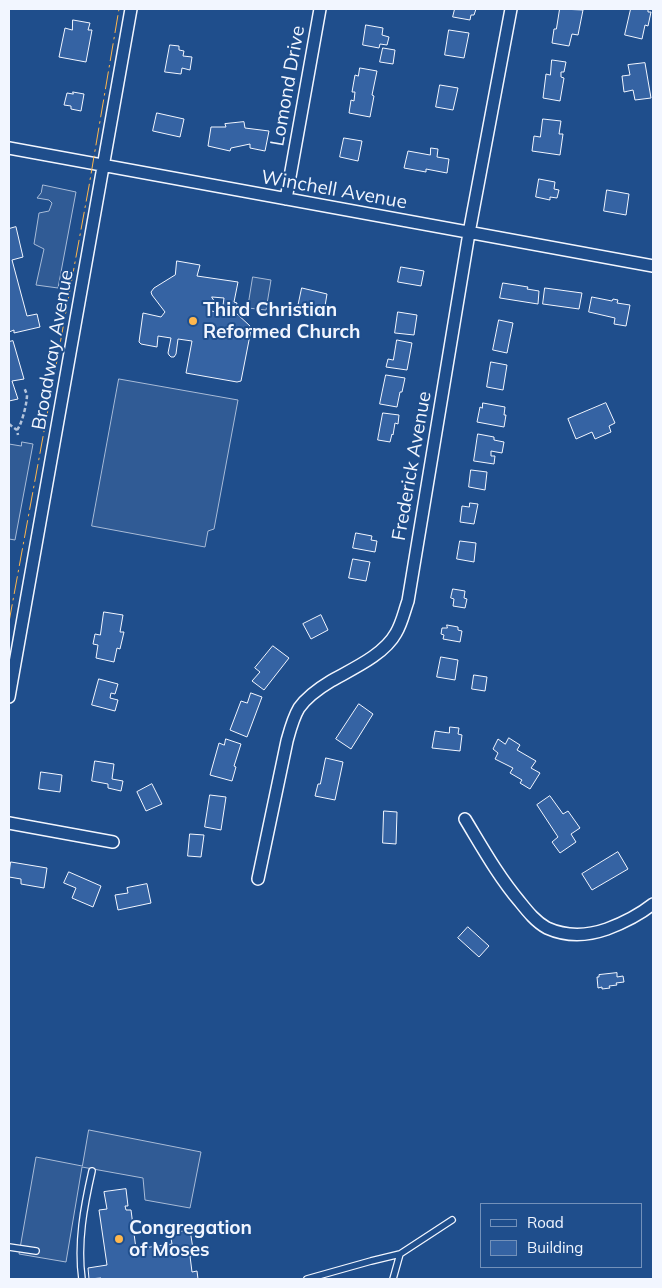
<!DOCTYPE html>
<html>
<head>
<meta charset="utf-8">
<style>
  body { margin:0 }
  #map { position:relative; width:662px; height:1288px; overflow:hidden; background:#1f4e8c; font-family:Mulish,sans-serif }
  canvas { display:block }
  .frame { position:absolute; inset:0; border:10px solid #f2f6ff; pointer-events:none }
  .legend { position:absolute; left:480px; top:1203px; width:162px; height:65px; box-sizing:border-box; background:#1f4e8c; border:1px solid #7391ba; margin:0; padding:6px 9px; list-style:none; font-size:15px; color:#f2f6ff }
  .legend li { display:flex; align-items:center; gap:10px; height:25px }
  .legend b { width:25px; border:1px solid #7391ba }
</style>
</head>
<body>
<div id="map">
<canvas width="662" height="1288"></canvas>
<div class="frame"></div>
<ul class="legend">
<li><b style="height:6px;background:#1f4e8c"></b>Road</li>
<li><b style="height:14px;background:#3563a3"></b>Building</li>
</ul>
</div>
<script>
const c = document.querySelector('canvas').getContext('2d');
c.lineJoin = 'round';
function fill(path, color) {
  c.fillStyle = color;
  c.fill(path, 'evenodd');
}
function trace(path, color, width, dash) {
  c.strokeStyle = color;
  c.lineWidth = width;
  c.lineCap = dash ? 'butt' : 'round';
  c.setLineDash(dash || []);
  c.stroke(path);
}
function drawText(font, color, halo, rows, align = 'center') {
  c.font = font + ' Mulish,sans-serif';
  c.lineWidth = 4;
  c.setLineDash([]);
  c.textBaseline = 'middle';
  c.strokeStyle = halo;
  c.fillStyle = color;
  for (const [text, x, y, turn = 0] of rows) {
    c.save();
    c.translate(x, y);
    c.rotate((+turn || 0) * Math.PI / 180);
    c.textAlign = isNaN(turn) ? turn : align;
    if (halo) c.strokeText(text, 0, 0);
    c.fillText(text, 0, 0);
    c.restore();
  }
}
const parking = new Path2D(`
  M43,185L76,192L58,288L36,285L44,249L34,244L39,213L49,211L52,203L49,200L37,198L41,193Z
  M253,277L271,280L266,310L248,308Z
  M119,379L238,400L214,529L208,531L205,547L92,526Z
  M22,442L33,444L15,540L9,539V444L21,446Z
  M89,1130L201,1152L190,1208L145,1200L143,1178L82,1167L66,1262L19,1254L36,1157L82,1166Z`);
fill(parking, '#305b95');
trace(parking, '#a8bbd7', 1);
const building = new Path2D(`
  M455,9H476L474,15H471L470,20L453,17Z
  M560,9L583,10L578,35L572,34L569,46L552,43L554,29H556Z
  M631,9H648V12H651L648,26L645,25L642,39L625,35Z
  M73,20L90,23L88,30H92L86,62L59,57L65,28L72,30Z
  M366,25L383,28L382,35L389,37L387,45L380,44L379,48L363,45Z
  M449,30L469,33L464,58L445,55Z
  M170,45L179,46V50L184,51L183,56L192,57L190,70L182,68L181,74L165,72Z
  M383,48L395,50L393,64L380,62Z
  M552,60L566,62L564,72H561V77L564,78L560,101L543,98L546,74L550,75Z
  M645,63L651,98L635,100L633,90L624,92L622,76L630,75L628,65Z
  M360,68L377,71L372,95L374,96L370,117L349,113L351,100L354,101L355,92H352L355,75L358,76Z
  M440,85L458,88L453,110L436,107Z
  M73,92L84,94L81,111L71,109V106L64,105L67,93L73,94Z
  M157,113L184,119L180,137L153,131Z
  M543,119L561,121L559,134H563L560,155L532,151L534,136L540,137Z
  M244,122L245,128L269,131L265,151L250,148V144L231,148L230,151L208,146L211,127H226L225,124Z
  M344,138L362,141L358,161L340,157Z
  M431,148L438,149L437,157L449,159L447,173L426,169V172L404,168L408,151L430,155Z
  M539,179L555,182L554,189L559,190L557,198L550,197V200L536,197Z
  M607,190L629,194L626,215L604,211Z
  M16,227L23,257L12,260L27,316L37,314L40,327L14,333V330L9,332V229Z
  M177,261L200,265L197,276L238,282L234,302L237,303L235,312L250,326L251,330L241,381L237,382L186,373L192,341L178,339L176,354L174,357H171L169,355L168,353L171,338L158,336L157,347L141,344L139,342L143,313L161,317L165,312L152,295L151,292L154,288L175,275ZM212,297L224,298L222,313L206,310L215,303Z
  M401,267L424,271L421,286L398,282Z
  M503,283L528,287L527,289L539,291L538,304L500,298Z
  M302,288L327,294L324,312L298,307Z
  M545,288L582,293L579,309L543,304Z
  M592,297L612,301L613,299L618,300L617,303L630,305L626,326L614,324L615,318L589,312Z
  M398,312L417,315L414,335L395,333Z
  M499,320L513,323L507,353L493,350Z
  M397,340L412,343L407,370L386,367L388,359L393,360Z
  M13,341L24,379L12,381L18,399L9,401V342Z
  M491,362L507,365L503,390L487,387Z
  M386,375L405,378L402,392H400L397,407L380,404Z
  M483,403L505,407L504,415H506L504,427L477,422L480,407L482,408Z
  M606,403L615,423L609,426L611,432L595,439L592,432L576,439L568,419Z
  M383,413L399,415L398,424L395,423L393,435L392,434L390,442L378,440Z
  M478,434L494,437V440L504,442L502,453L491,451V456H495L494,464L474,461Z
  M471,470L487,472L485,490L469,487Z
  M470,503L478,504L474,524L460,522L462,506L469,507Z
  M356,533L372,536L371,540L377,541L375,552L353,548Z
  M460,541L476,543L474,562L457,559Z
  M353,559L370,562L366,581L349,578Z
  M453,589L465,591L464,598L467,599L465,608L453,606L454,599L451,598Z
  M104,612L123,615L120,632H124L120,649L117,648L114,662L96,658L98,645L93,644L95,634L100,635Z
  M321,615L328,630L311,639L303,624Z
  M447,625L458,627V630L462,631L460,642L443,639L444,635L441,634L442,628H447Z
  M273,646L289,658L264,690L252,681L260,672L255,668Z
  M441,657L458,660L455,680L437,677Z
  M474,675L487,677L485,691L472,689Z
  M99,679L118,684L115,694L111,693L110,698L118,700L115,711L92,705Z
  M251,693L262,697L247,737L230,730L241,701L247,703Z
  M359,704L373,714L351,749L336,739Z
  M450,727L459,728L458,734L462,735L460,751L432,748L435,731L449,733Z
  M509,738L520,745L517,750L536,761L531,768L540,773L530,789L520,783L522,780L510,773L513,768L495,759L498,753L493,749L498,739L505,744Z
  M226,739L241,744L234,766L236,767L232,781L210,775L219,743L224,745Z
  M326,758L343,762L335,800L315,796L318,784H320Z
  M95,761L114,764L112,779L123,781L121,791L108,788V784L92,781Z
  M41,772L62,775L60,792L39,789Z
  M152,784L162,804L146,811L137,792Z
  M210,795L226,797L221,830L205,827Z
  M550,796L563,814L568,811L580,828L571,834L576,842L560,853L552,842L558,837L537,805Z
  M384,811L397,812L396,844L383,843Z
  M190,834L204,835L201,857L188,856Z
  M618,852L628,869L592,890L582,874Z
  M11,862L47,868L44,888L21,884V879L9,877Z
  M69,872L101,886L93,907L72,898L76,888L64,883Z
  M147,884L151,903L118,910L115,895L128,893L127,888Z
  M468,927L489,946L479,957L458,938Z
  M617,973V977L623,976L624,982L616,983L617,985L609,986L610,988L602,989V987L598,988L597,977H599V975Z
  M126,1189L128,1206H125L126,1210H131L136,1249L172,1244L170,1233L190,1230L194,1255L190,1256L192,1272L197,1271L198,1279H101V1278L89,1279L88,1268L107,1265L99,1210L107,1209L104,1192Z`);
fill(building, '#3563a3');
trace(building, '#f2f6ff', 1);
const lane = new Path2D(`
  M9,1247L36,1251
  M82,1279C77,1243 84,1206 92,1171
  M307,1279L371,1261L400,1254
  M393,1279L400,1254L452,1220`);
const street = new Path2D(`
  M9,148L653,266
  M286,199L320,9
  M9,697L131,9
  M465,819C482,847 498,876 520,902C528,912 536,922 547,928C567,937 587,936 607,929C623,923 639,915 653,904
  M9,823L113,842
  M258,879L287,741C290,730 293,718 299,708C306,698 321,687 331,681C352,669 384,655 396,633C402,623 404,612 408,601L469,233L511,9`);
trace(lane, '#f2f6ff', 8);
trace(street, '#f2f6ff', 14);
trace(new Path2D(`
  M9,424L17,430L18,435
  M17,430C22,424 27,403 27,395C26,392 25,390 24,387`), '#b3c4dc', 2.5, [4, 2.5]);
trace(lane, '#1f4e8c', 5.5);
trace(street, '#1f4e8c', 11);
trace(new Path2D(`
  M9,622L89,186L119,9`), '#ffb74d', 1, [18, 4, 2.5, 4]);
for (const [x, y, r, color] of [
  [193,321,5,"#ffb74d"],
  [119,1239,5,"#ffb74d"]
]) {
  const dot = new Path2D();
  dot.arc(x, y, r, 0, 2 * Math.PI);
  c.fillStyle = color;
  c.fill(dot);
  trace(dot, '#1f4e8c', 2);
}
drawText('19px', '#f2f6ff', '#1f4e8c', [
  ["Lomond Drive",288,86,-80],
  ["Winchell Avenue",334,190,10],
  ["Broadway Avenue",53,350,-80],
  ["Frederick Avenue",412,466,-80]
]);
drawText('bold 19px', '#f2f6ff', '#1f4e8c', [
  ["Third Christian",203,310],
  ["Reformed Church",203,332],
  ["Congregation",129,1228],
  ["of Moses",129,1250]
], 'left');
</script>
</body>
</html>
